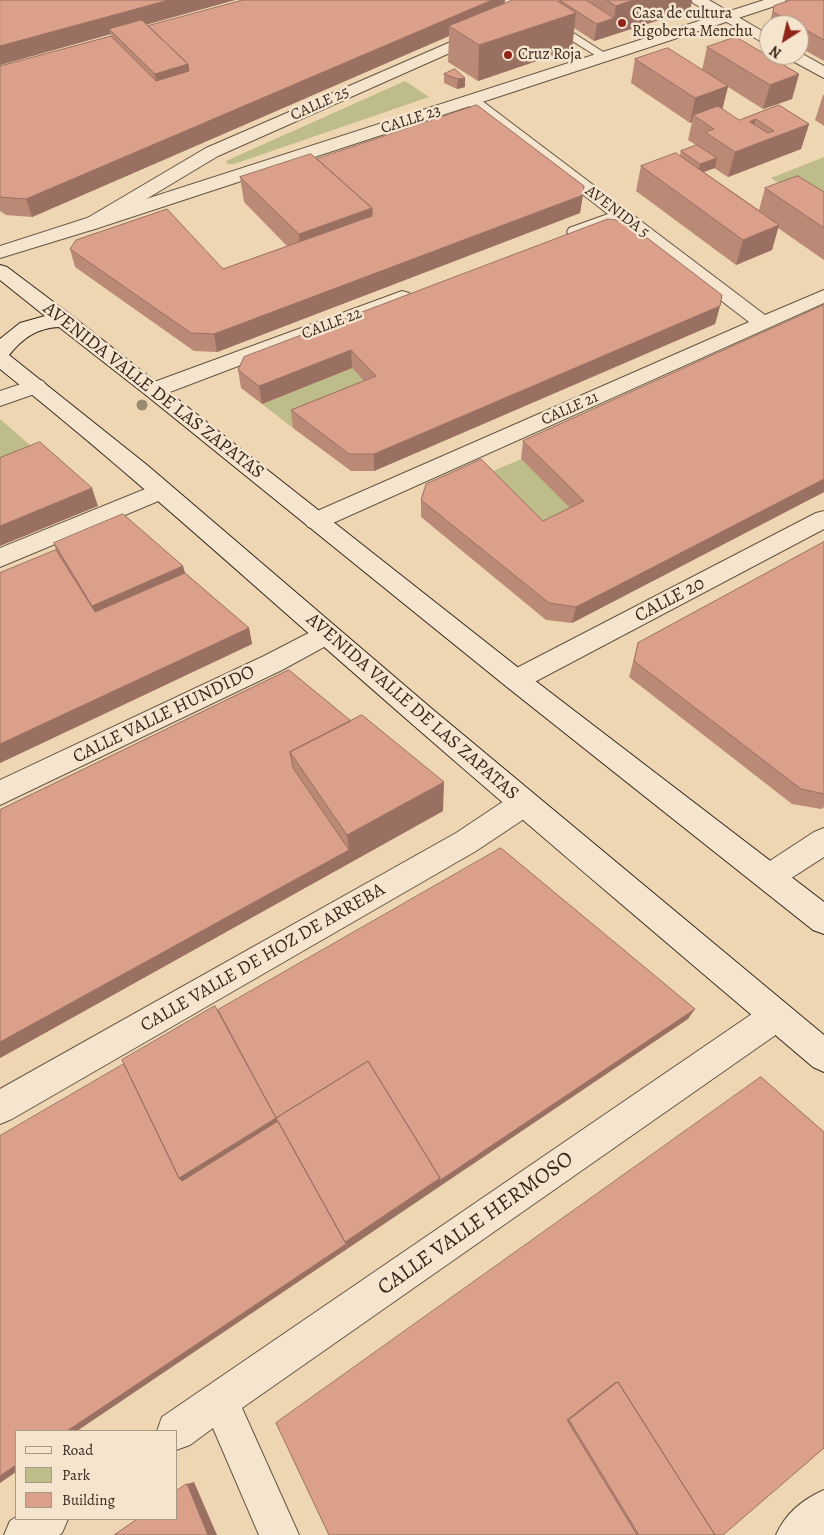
<!DOCTYPE html>
<html>
<head>
<meta charset="utf-8">
<style>
  body { margin:0 }
  #map { position:relative; width:824px; height:1535px; overflow:hidden; background:#efd6b3; font-family:Alegreya,serif }
  canvas { display:block }
  .legend { position:absolute; left:15px; top:1430px; width:162px; height:90px; box-sizing:border-box; background:#f5e4ce; border:1px solid #a89987; margin:0; padding:6px 9px; list-style:none; font-size:15px; color:#35281c }
  .legend li { display:flex; align-items:center; gap:10px; height:25px }
  .legend b { width:25px; border:1px solid #a89987 }
  .north { position:absolute; left:759px; top:15px; width:50px; height:50px; box-sizing:border-box; background:#f5e4ce; border:1px solid #a89987; border-radius:50%; rotate:215deg; font-size:14px; font-weight:700; line-height:20px; text-align:center; color:#35281c }
  .north::after { content:''; display:block; margin:auto; width:18px; height:22px; background:#8f2418; clip-path:polygon(50% 0,100% 100%,50% 72%,0 100%) }
</style>
</head>
<body>
<div id="map">
<canvas width="824" height="1535"></canvas>
<ul class="legend">
<li><b style="height:6px;background:#f5e4ce"></b>Road</li>
<li><b style="height:14px;background:#bebc89"></b>Park</li>
<li><b style="height:14px;background:#daa08a"></b>Building</li>
</ul>
<div class="north">N</div>
</div>
<script>
const c = document.querySelector('canvas').getContext('2d');
c.lineJoin = 'round';
function fill(path, color) {
  c.fillStyle = color;
  c.fill(path, 'evenodd');
}
function trace(path, color, width, dash) {
  c.strokeStyle = color;
  c.lineWidth = width;
  c.lineCap = dash ? 'butt' : 'round';
  c.setLineDash(dash || []);
  c.stroke(path);
}
function drawText(font, color, halo, rows, align = 'center') {
  c.font = font + ' Alegreya,serif';
  c.lineWidth = 5;
  c.setLineDash([]);
  c.textBaseline = 'middle';
  c.strokeStyle = halo;
  c.fillStyle = color;
  for (const [text, x, y, turn = 0] of rows) {
    c.save();
    c.translate(x, y);
    c.rotate((+turn || 0) * Math.PI / 180);
    c.textAlign = isNaN(turn) ? turn : align;
    if (halo) c.strokeText(text, 0, 0);
    c.fillText(text, 0, 0);
    c.restore();
  }
}
fill(new Path2D(`
  M405,81L429,97L234,164H228L226,161Z
  M824,157V211L821,212L771,178Z
  M352,368L376,394L293,428L262,404Z
  M0,419L47,460L0,478Z
  M521,459L581,518L540,539L480,477Z`), '#bebc89');
const service = new Path2D(`
  M551,20L555,21L611,57L605,60L601,59L547,25L545,23L547,21Z`);
const minor = new Path2D(`
  M691,0H709L769,35V46L693,3Z
  M483,28L488,30L491,33L488,36L218,156L98,228L91,230L84,228L82,224L84,220L206,148Z
  M799,52L824,66V78L787,58L785,55H799Z
  M471,95L477,97L765,315L824,290V303L324,527L316,529L308,527L304,521L308,515L749,322L619,222C605,228 585,240 569,236L567,232L569,228L608,214L465,103L463,100L465,97Z
  M402,291L409,293L412,297L409,301L162,395L154,397L146,395L143,390L146,385Z
  M36,379L43,381L47,386L43,391L0,406V391Z
  M160,483L168,485L171,491L168,497L0,567V548Z
  M824,511V529L525,687L516,690L507,687L503,680L507,673L816,513Z
  M326,624L335,627L339,634L335,641L282,670L0,805V780L264,656Z
  M523,792L533,795L537,804L533,813L476,851L12,1119L0,1124V1089L456,833L513,795Z
  M824,828V857L779,886L769,890L759,886L754,877L759,868L814,832Z
  M776,1001L787,1005L792,1016L787,1027L242,1408L299,1535H259L213,1428L190,1445L176,1450V1431H157L162,1417L765,1005Z
  M824,1490V1535H776C785,1514 803,1499 824,1490Z
  M16,1517V1519H68L62,1533L59,1535H4L10,1521Z`);
const tertiary = new Path2D(`
  M764,0H786L784,3L98,228L0,258V246Z`);
const secondary = new Path2D(`
  M0,265L7,267L72,316L525,673L824,902V934L813,930L507,687L146,395L59,327C37,328 23,338 9,355L147,465L431,708L824,1035V1072L813,1067C660,937 506,807 355,674C237,571 122,466 0,369V339L20,323L45,316L0,280Z`);
trace(service, '#645442', 2);
trace(minor, '#645442', 2);
trace(tertiary, '#645442', 2);
trace(secondary, '#35281c', 2);
fill(service, '#f5e4ce');
fill(minor, '#f5e4ce');
fill(tertiary, '#f5e4ce');
fill(secondary, '#f5e4ce');
c.fillStyle = '#9b8b6f';
for (const [x, y] of [
  [142,405]
]) {
  c.beginPath();
  c.arc(x, y, 5.5, 0, 2 * Math.PI);
  c.fill();
}
fill(new Path2D(`
  M0,0H235L146,25L148,26L505,3L558,1V0H692L690,10L594,41L574,28L572,49L478,81L448,62L449,36L32,217L6,215L0,211V66L111,36V34L0,65Z
  M824,0V61L799,47V25H769L774,6Z
  M707,47L799,74L792,99L763,109L728,87L722,109L739,120L779,105L809,124L801,149L728,177L714,168L704,172L759,210L765,188L824,192V260L778,228L772,250L736,265L636,191L641,166L680,155L681,151L696,145L688,140L692,122L690,123L631,83L635,59L702,70Z
  M444,74L465,78V87L457,89L444,83Z
  M823,95H824V126L815,120Z
  M317,159L584,186L580,213L217,352L194,351L75,267L70,249L223,269L287,246L244,202L240,177Z
  M824,305V492L572,623L546,620L421,517V500L543,521L570,508L521,459L523,441Z
  M720,306L715,324L374,471H351L293,428L291,410L364,381L352,368L262,404L241,388L238,370L244,357Z
  M824,542V807L821,809L792,804L629,677L638,643Z
  M54,543L183,566L185,573L249,628L252,644L0,763L56,550Z
  M289,670L443,811L0,1058V810Z
  M761,1077L723,1535H329Z`), '#bb8a77');
fill(new Path2D(`
  M169,0H235L114,33L109,29L111,34L0,65V46Z
  M492,0H505L504,12L449,26V36L32,217L26,199Z
  M634,0H692L690,10L594,41L597,24L614,18L616,6Z
  M576,13L572,49L478,81L479,45Z
  M188,64L192,89L159,99L155,74Z
  M799,74L792,99L763,109L770,85Z
  M465,78V87L457,89L458,79Z
  M728,86L722,111L693,115L692,122L690,123L695,98Z
  M756,119L749,144L750,122Z
  M809,124L801,149L728,177L735,152Z
  M717,158L715,168L698,174L700,164Z
  M583,195L580,213L217,352L214,334Z
  M372,208L373,234L301,260L299,234Z
  M779,225L772,250L736,265L743,240Z
  M720,306L715,324L374,471V454Z
  M351,350L352,368L262,404L259,386Z
  M824,479V492L572,623L576,607Z
  M92,488L98,506L0,546V526Z
  M183,566L189,589L101,629L92,606Z
  M249,628L252,644L0,763V744Z
  M444,782L443,811L0,1058V1042L349,850L347,835Z
  M695,1009L688,1019L347,1249L345,1242L440,1178Z
  M276,1118L281,1129L188,1187L179,1178Z
  M346,1244L347,1249L77,1431H67Z
  M16,1465V1472L0,1483V1476Z
  M194,1482L217,1535H208L187,1484Z`), '#997061');
const building = new Path2D(`
  M0,0H169L0,46Z
  M243,0H492L26,199L0,197V66L111,36L156,81L189,71L188,64L148,26Z
  M513,0H556L576,13L479,45L449,26Z
  M560,0H586L614,18L597,24Z
  M607,0H634L616,6Z
  M791,0H824V40L799,26V25H797L773,12L774,6Z
  M142,20L188,64L155,74L109,29Z
  M736,37L799,74L770,85L707,47Z
  M668,48L728,86L695,98L635,59Z
  M455,69L465,78L458,79L444,74Z
  M477,105L584,186L583,195L214,334L191,333L70,249L76,240L167,209L223,269L372,216V208L317,159Z
  M779,105L809,124L735,152L705,132L714,129L693,115L718,106L739,120ZM756,119L774,131L768,133L750,122Z
  M697,145L717,158L700,164L681,151Z
  M676,153L779,225L743,240L641,166Z
  M311,154L372,208L299,234L240,177Z
  M798,176L824,192V228L765,188Z
  M608,219L625,221L722,295L720,306L374,454H349L291,410L376,376L351,350L259,386L238,370L244,357Z
  M824,305V479L576,607L549,603L421,500L426,484L481,459L543,521L584,501L523,441Z
  M40,442L92,488L0,526V458Z
  M123,514L183,566L92,606L54,543Z
  M824,542V794L801,789L634,661L638,643Z
  M56,550L95,612L185,573L249,628L0,744V573Z
  M289,670L351,721L290,752L293,768L349,850L0,1042V810Z
  M362,715L444,782L347,835L290,752Z
  M501,848L695,1009L439,1181L440,1178L368,1061L276,1118L218,1010Z
  M215,1006L276,1118L368,1061L440,1178L345,1242L276,1118L179,1178L122,1060Z
  M124,1064L179,1178L182,1181L278,1121L346,1244L67,1431H16V1465L0,1476V1136Z
  M761,1077L824,1132V1448L723,1535H715L618,1382L615,1383L567,1420L637,1535H329L276,1423Z
  M618,1382L715,1535H639L569,1420Z
  M187,1484L208,1535H114L137,1519H176V1491Z`);
fill(building, '#daa08a');
trace(building, '#997061', 1);
for (const [x, y, r, color] of [
  [622,23,5,"#8f2418"],
  [508,55,5,"#8f2418"]
]) {
  const dot = new Path2D();
  dot.arc(x, y, r, 0, 2 * Math.PI);
  c.fillStyle = color;
  c.fill(dot);
  trace(dot, '#f5e4ce', 2);
}
drawText('16px', '#35281c', '#f5e4ce', [
  ["Casa de cultura",632,14],
  ["Rigoberta Menchu",632,32],
  ["Cruz Roja",518,55]
], 'left');
drawText('16px', '#35281c', '#f5e4ce', [
  ["CALLE 25",320,104,-24],
  ["CALLE 23",411,120,-18],
  ["AVENIDA 5",617,212,37],
  ["CALLE 22",332,324,-21],
  ["CALLE 21",570,409,-24]
]);
drawText('19px', '#35281c', '#f5e4ce', [
  ["AVENIDA VALLE DE LAS ZAPATAS",153,391,38],
  ["CALLE 20",670,600,-28],
  ["AVENIDA VALLE DE LAS ZAPATAS",412,707,41],
  ["CALLE VALLE HUNDIDO",164,715,-26],
  ["CALLE VALLE DE HOZ DE ARREBA",263,958,-30]
]);
drawText('22px', '#35281c', '#f5e4ce', [
  ["CALLE VALLE HERMOSO",476,1224,-35]
]);
</script>
</body>
</html>
